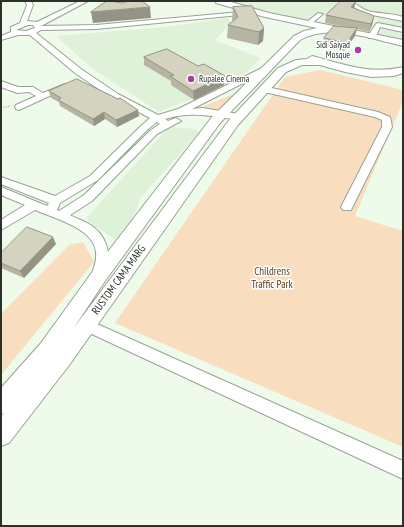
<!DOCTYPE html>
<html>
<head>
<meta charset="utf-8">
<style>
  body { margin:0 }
  #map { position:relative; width:404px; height:527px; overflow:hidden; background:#eefbea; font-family:"PT Sans Narrow",sans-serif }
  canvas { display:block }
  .frame { position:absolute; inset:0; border:2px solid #2c302a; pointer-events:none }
</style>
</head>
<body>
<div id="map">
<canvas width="404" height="527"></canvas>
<div class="frame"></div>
</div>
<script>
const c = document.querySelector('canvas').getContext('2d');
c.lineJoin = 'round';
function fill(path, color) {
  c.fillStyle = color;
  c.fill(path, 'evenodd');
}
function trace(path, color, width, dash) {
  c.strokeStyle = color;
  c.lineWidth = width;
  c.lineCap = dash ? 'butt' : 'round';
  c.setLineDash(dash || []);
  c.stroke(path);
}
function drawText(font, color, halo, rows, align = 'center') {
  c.font = font + ' "PT Sans Narrow",sans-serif';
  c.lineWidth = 3;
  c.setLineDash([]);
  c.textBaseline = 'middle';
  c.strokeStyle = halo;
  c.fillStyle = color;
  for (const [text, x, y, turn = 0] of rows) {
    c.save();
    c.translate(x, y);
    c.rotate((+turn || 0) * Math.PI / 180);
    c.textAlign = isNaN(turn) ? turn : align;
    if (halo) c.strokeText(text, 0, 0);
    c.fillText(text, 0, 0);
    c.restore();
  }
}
fill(new Path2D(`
  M229,1H342L330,13L317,14L308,21L242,6Z
  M354,1H403V41L369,35L373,29L372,25L379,14L362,9Z
  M227,18L231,22L215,40L261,58L238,80L159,112L93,69L56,36L165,27Z
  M169,127L196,129L199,133L141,197L134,216L117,241L88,221L87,217Z`), '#dff1d9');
fill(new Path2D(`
  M320,70L403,90V101L355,216L403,231V447L115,323L285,77Z
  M236,93L217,111L194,110Z
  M83,242L94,262L1,375V314L69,245Z`), '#f8ddbf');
const minor = new Path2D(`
  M25,1H31L33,5L27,21L37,22L80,1H88L41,26L96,25L252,11V13L250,14L96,29L41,30L36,33L81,69L118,94L158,115L178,109L262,68H268L269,70L192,109L202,108L239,114L242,115L244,117L242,119L239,120C213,116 190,111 165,119L168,121L176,118L181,121L157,134L92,201L70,215C75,218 82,220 87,223C107,233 114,258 104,278L99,279L94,278L92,274C94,267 97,260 96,252C94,228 53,218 35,210L1,230V220L25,205L1,195V187L47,206L49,203L1,184V177L55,196L90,176L142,125L150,118L112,98L75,73L30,35H18L1,40V36L11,32V27L20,23L27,5ZM28,25H33L35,28L26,31L16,30ZM157,122L160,124L151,130L84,195L59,211L57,210L60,203L98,180L148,129Z
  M346,1C355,1 359,8 368,11C380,14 392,13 403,17V21L362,13Z
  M318,13L323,14L311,24H307V22Z
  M378,23L403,28V32L380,27L375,38H369L368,36L376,24Z
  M1,81L18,87H33L43,93L65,84L69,87L19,110L16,109L15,107L16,105L36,96L29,92L17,93L1,87Z
  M263,86L378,112L390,117L392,127L351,210H343L341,207L382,127V120L375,117L260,91L259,89L260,87Z
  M86,319L403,461V479L81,329L79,325L81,321Z`);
const major = new Path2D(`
  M215,1H228L269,13L403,40V46C373,39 329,23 300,40L220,123L105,281L73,329L230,119L278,68L296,60L307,59L312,56C344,64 369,75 403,67V73L394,76L371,77L345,72L320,65H302L286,72L238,125L70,364L9,443L1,446V417L4,413L1,415V388L41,343L93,271L212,117L294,36L304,31L317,28L265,17L216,3Z`);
trace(minor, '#97a393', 2);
trace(major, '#97a393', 2);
trace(new Path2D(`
  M1,108L10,106`), '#9fa89c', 1.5, [1, 1.5]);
fill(minor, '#fff');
fill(major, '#fff');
fill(new Path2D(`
  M233,7L264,28L263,41L258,45L227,38L228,25L233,21L232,20Z
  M354,8L374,17L372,25L369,32L357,29L355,36L344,51L322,46L324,38L347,27L325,23L326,15Z
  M144,57L198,66L225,76L224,85L194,100L171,85V81L144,65Z
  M49,91L138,110L139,116L117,127L105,119L94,126L60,106L59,102L51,98Z
  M56,244L24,278L1,268V253Z`), '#b6b5a4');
fill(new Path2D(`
  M356,1L354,9L351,7Z
  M150,7L151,18L93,23L91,12Z
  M374,17L372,25L369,32L371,24Z
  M264,28L263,41L258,45L259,32Z
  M357,28L355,36L344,51L347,43Z
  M225,76L224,85L194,100L193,91Z
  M138,110L139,116L117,127L116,120Z
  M104,112L105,119L94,126L93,119Z
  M53,237L56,244L24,278L20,271Z`), '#949486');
const building = new Path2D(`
  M107,1H110L123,3L128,1H142L150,7L91,12Z
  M341,1H356L351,7L372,15L374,17L371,24L326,15Z
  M252,6L264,28L259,32L228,25L238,17L233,7Z
  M334,26L357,28L347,43L324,38Z
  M167,49L198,66L204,64L225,76L193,91L170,76L174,75L144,57Z
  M77,79L118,99L120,98L138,110L116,120L104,112L93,119L58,100L61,98L49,91Z
  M27,227L53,237L20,271L1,263V253Z`);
fill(building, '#d4d3bf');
trace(building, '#949486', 1);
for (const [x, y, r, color] of [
  [358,50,4,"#a63d9f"],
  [191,79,4,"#a63d9f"]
]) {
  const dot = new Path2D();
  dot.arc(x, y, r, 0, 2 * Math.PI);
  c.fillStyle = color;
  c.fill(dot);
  trace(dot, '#fff', 1.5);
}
drawText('9px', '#2c302a', '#fff', [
  ["Sidi Saiyad",350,45],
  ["Mosque",350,55],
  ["Rupalee Cinema",199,79,"left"]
], 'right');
drawText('11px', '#5a3e1a', '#fff', [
  ["Childrens",272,272],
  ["Traffic Park",272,285]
]);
drawText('11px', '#2c302a', '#fff', [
  ["RUSTOM CAMA MARG",119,280,-54]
]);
</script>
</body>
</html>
